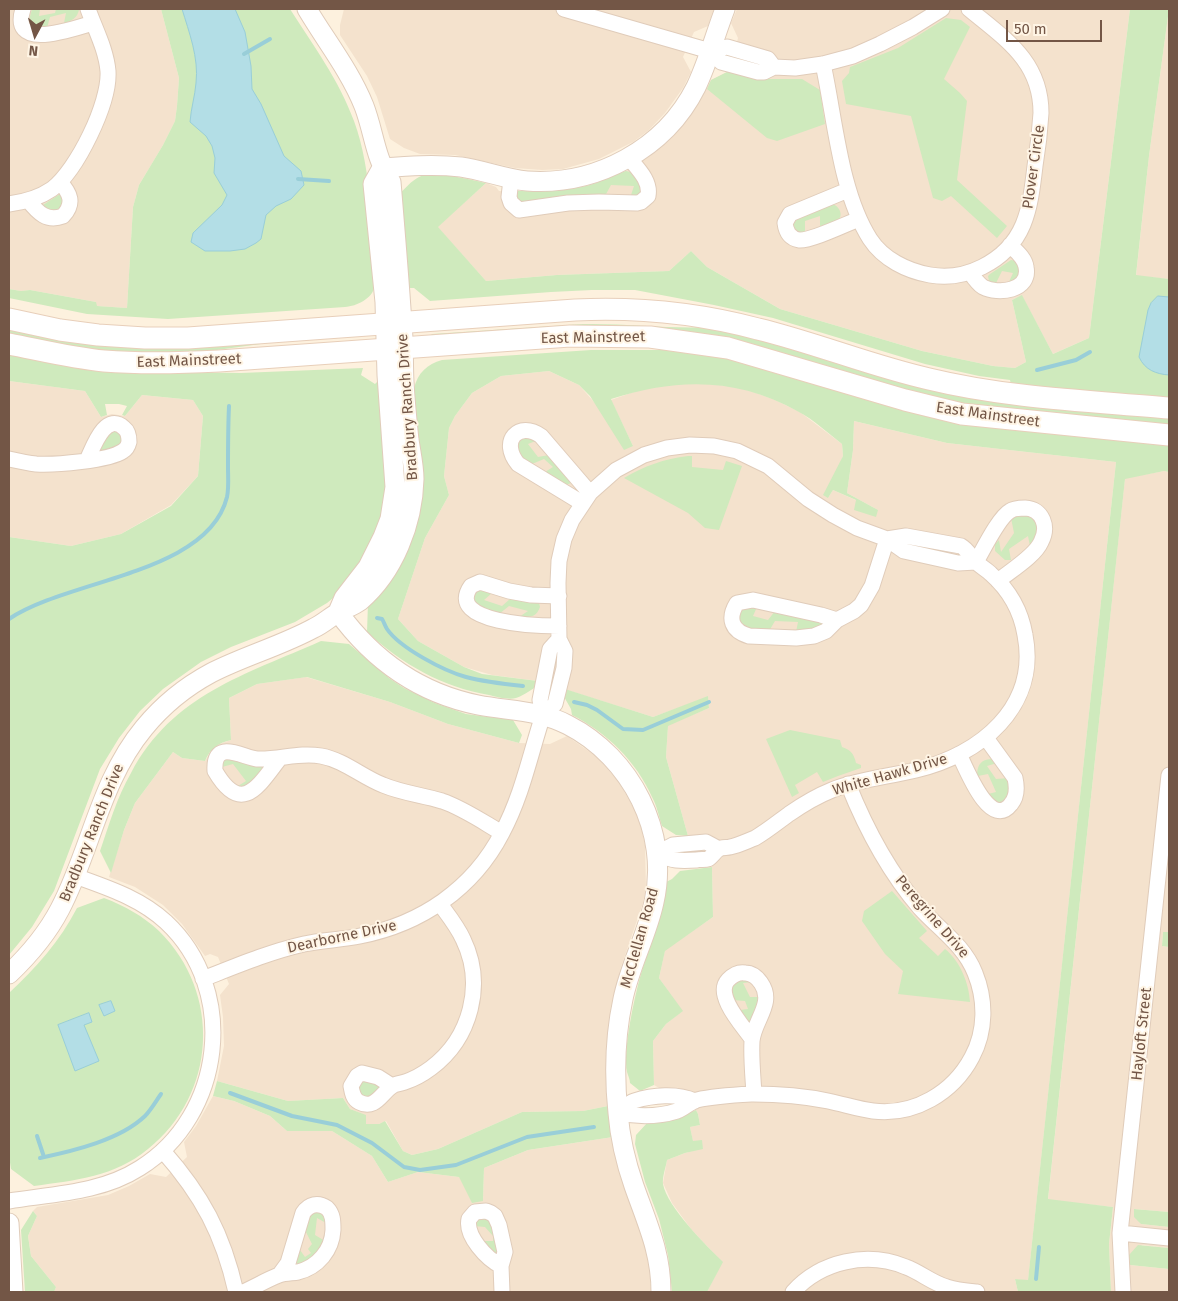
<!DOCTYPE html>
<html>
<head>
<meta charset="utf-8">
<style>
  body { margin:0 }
  #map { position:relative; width:1178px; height:1301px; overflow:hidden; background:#fdf1de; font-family:"Fira Sans",sans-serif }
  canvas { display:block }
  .frame { position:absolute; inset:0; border:10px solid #735646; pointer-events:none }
  .north { position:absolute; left:10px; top:10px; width:50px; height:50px; -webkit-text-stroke:4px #fff5e5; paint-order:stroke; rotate:186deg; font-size:14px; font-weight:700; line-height:20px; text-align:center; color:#735646 }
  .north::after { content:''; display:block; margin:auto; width:18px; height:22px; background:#735646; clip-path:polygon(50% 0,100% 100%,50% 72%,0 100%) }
  .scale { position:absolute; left:1006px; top:20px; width:96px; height:22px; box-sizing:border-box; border:2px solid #735646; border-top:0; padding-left:6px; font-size:15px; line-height:18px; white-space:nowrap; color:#735646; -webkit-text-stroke:4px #fff5e5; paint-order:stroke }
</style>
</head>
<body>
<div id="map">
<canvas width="1178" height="1301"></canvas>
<div class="frame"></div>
<div class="north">N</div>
<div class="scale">50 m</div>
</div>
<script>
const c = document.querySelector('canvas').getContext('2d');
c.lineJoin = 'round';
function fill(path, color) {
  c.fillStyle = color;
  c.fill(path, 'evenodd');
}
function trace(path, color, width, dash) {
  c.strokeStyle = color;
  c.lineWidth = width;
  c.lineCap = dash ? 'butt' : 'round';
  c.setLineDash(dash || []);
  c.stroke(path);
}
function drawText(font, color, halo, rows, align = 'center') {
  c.font = font + ' "Fira Sans",sans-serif';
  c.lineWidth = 4;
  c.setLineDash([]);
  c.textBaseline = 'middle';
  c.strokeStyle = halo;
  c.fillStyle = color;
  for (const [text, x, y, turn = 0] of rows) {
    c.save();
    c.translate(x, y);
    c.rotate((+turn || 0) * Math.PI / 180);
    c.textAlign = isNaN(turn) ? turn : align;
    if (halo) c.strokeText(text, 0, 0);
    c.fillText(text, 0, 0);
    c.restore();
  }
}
fill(new Path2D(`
  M9,9H161L179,78L177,106L175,121L163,145L139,185L133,207L127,308L96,306V302L30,290L21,291L9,289Z
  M344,9H714L708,26L694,32L683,57L691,72L683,88L665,113L649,130L633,142L599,159L563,169L542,170L515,168L455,155L420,154L404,148L390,139L377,97L367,76L340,35V25Z
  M737,9H1130L1089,338L1053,354L1022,296L1012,300L1026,362L1015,368L993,366L922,351L780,309L707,267L691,251L669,271L557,275L486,281L437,227L486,183L496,187L499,191L540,192L566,189L596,183L626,171L647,158L668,140L689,117L700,100L711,80L729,71L738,38L731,23Z
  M1169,9V279L1136,276L1149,156Z
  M549,371L579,385L633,446L611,400L639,390L676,384L707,383L742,388L773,399L800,412L842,444L843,456L828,498L833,490L878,510L847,493L853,450L854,421L947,443L1116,462L1028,1281L1015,1279L1018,1292H707L722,1262L691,1229L672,1203L663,1183L667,1160L685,1153L703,1148L693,1142L690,1127L700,1125L698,1114L696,1110L654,1085L653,1041L666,1024L682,1011L659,978L665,950L713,917L712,867L688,836L666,757L668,725L709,708L708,697L653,717L538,681L492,675L464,667L418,641L398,619L425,538L449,495L444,476L449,428L455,416L472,393L501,376Z
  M9,381L85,391L101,417L112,414L125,416L142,395L193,400L203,416L198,476L171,505L121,534L71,546L9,537Z
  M1164,471L1169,472V932H1163L1162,946L1169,947V1212L1134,1209L1141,1224L1169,1227V1248L1142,1245L1130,1265L1169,1269V1292H1111L1109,1244L1113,1207L1048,1200L1125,478Z
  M306,677L390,702L448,724L519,743L550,744L567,736L597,757L618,781L636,812L641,827L645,845L646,888L643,903L620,970L609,1026L607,1054L608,1106L583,1111L522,1112L438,1149L412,1155L403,1151L386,1121L379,1124H366L362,1114L350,1109L343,1098L288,1101L217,1081L224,1046L223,1017L220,995L229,984L218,957L210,954L205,956L182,924L163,905L135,887L109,877L124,830L135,803L173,752L182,758L205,761L212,749L219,744L231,740L229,698L257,684Z
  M213,1096L234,1101L270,1116L287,1131H332L372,1156L388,1182L418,1172L459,1177L483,1201L484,1168L528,1150L613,1137L619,1170L644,1242L649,1263L651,1292H54L56,1287L31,1256L28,1236L37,1216L33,1211L37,1207L108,1195L129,1186L150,1174L166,1177L187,1157L184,1142L196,1126Z`), '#f4e2cd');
fill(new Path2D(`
  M32,9H40L39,16L55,13L56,9H78L79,10C77,18 72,21 64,23L66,13L50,17L47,28L42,29L31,25L29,20Z
  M161,9H290C313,45 339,80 354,121C373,173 371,232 375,286C372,299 357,306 345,307L168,319L87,314L9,298V289L21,291L30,290L96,302L97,306L127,308L133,207L139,185L163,145L175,121L177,106L179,78Z
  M1130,9H1169L1149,156L1136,275L1169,279V398L1011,385L1010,380L979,376L925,364L773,318L714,305L635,290H592L551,292L430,301L414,288H408L398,195C405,189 411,181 419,177C433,170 471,180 486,183L438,227L486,281L557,275L669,271L691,251L707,267L780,309L922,351L993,366L1015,368L1026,362L1012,300L1022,295L1053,354L1089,338Z
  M946,18L961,20L970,27L944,79L960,93L967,101L957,180L1007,226L997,238L951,196L942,201L933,198L911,116L846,104L842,81L849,73L850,67L898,48Z
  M729,71L767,79H802L820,90L825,124L777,141L767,138L707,89L711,80Z
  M626,171C638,173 640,182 642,194L630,198L634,186L611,185L605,196L522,204L516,199L518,191H521C546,192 572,191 596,183C606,179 615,174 626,171Z
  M60,194L62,195L63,207L55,212L43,207V205Z
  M833,204C840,207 844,216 837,221C832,224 825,225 820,227V216L805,221V232L798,234L793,230L792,221Z
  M1011,260L1017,261L1021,268L1018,278L1008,284L1013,273L1002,271L996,283L989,281L988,276L990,274Z
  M583,324C625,323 667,329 709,327L1169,416V427L948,403L762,349L430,336L432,334Z
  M9,328L352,337L268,343L195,353H114L9,335Z
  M591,350H669L720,355L802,378L1169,443V472L1164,471L1125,479L1048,1199L1113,1207L1109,1244L1111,1292H1018L1015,1279L1028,1280L1116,462L947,443L854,421L853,450L847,493L878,510L876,517L854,510L856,500L833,490L828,498L823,495L843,456L842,444C828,433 814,420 799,412C737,377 677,378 611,399L633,446L624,450L590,396L579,385L549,371L501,376L472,393L455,416L449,428L444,476L449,495L425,538L398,619L418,641L464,667L482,674L538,681L536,687C531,690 521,697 516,698C509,700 496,697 489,695C442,687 402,664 367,632L368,603L399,559L414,388C418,373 427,364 442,360Z
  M9,353L173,372L241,373L363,368L361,375L375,384L379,380L390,482L375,543L338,594L327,603L295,622L231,647L201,662L163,689L140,711L119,738L100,769L54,891L32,927L9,955V537L71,546L121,534L171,506L198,476L203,416L193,400L142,395L125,416L122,415L127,406L119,404H105L107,415L101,417L85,391L9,381Z
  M111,430L121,433L122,442L119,447L100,453L98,450Z
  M528,437L538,440L528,444L538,457L549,455L572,481L571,483L566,485L545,472L553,467L544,459L532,464C518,457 518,457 517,441Z
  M688,456H692V467L723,470L726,461L742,466L719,530L705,528L688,513L624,478C644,466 664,459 688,456Z
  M1017,514L1033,516C1039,528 1039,536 1030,546L1028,536L1009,549L1011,560H1005L995,551V544L999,540L1001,552L1014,533L1011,518Z
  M481,588L492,593L484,600L502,606L510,599L539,603L540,607C536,618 530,617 519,617L528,611L509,606L499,614L476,604L473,595Z
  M757,607L753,616L768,620L775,611L822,622V626L809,630L796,632L798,622L775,621L769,631C752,630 735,633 741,610Z
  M321,641L349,644L389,678L404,688L435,703L466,714L513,720L522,735L519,743L448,724L390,702L307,677L257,684L229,698L231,740C218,743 210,749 205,761L182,758L173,752L135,803L124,830L111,873L100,851C109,825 117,797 131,773C173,694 245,675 321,641Z
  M565,689L653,717L708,696L709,708L668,726L666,757L688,836L676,835L662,826C659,817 657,806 652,797C637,762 606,732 572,715L571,709L563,695Z
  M790,730L840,740L842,747C851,750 854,754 856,763L861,765V768L838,776L823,782L817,772L795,785L799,793L792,797L766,739Z
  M232,758L265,765L264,768C253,776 254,788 238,786L246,781L233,764L222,767L221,765L225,760Z
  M991,759L997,763L987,766L996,779L1009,778V796L1003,802L995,803L988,794L996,792L988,774L978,776L977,774C978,764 981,760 991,759Z
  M712,867L713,917L665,951L659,978L683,1011L666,1024L653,1041L654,1085L640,1091L630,1083C630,1079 628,1076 627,1072C623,1052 633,1005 638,985C647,950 663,918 666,882L672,879L680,871Z
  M892,891L927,931L919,938L938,956L945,949C960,961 969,983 970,1002L898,994L903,971L885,954L862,921L864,911Z
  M104,898C125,906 143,916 159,931C222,993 217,1094 148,1149C114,1177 76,1180 34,1186L11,1169L9,1156V993C36,968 60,941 77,908Z
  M1163,932H1169V947L1162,946Z
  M741,979L750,980L751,982L743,983L750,997H760L751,1024L748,1023L740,1010L748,1009L745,1001L732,1000C730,988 731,985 741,979Z
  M363,1080L382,1086L370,1098L363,1097L359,1093L358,1086Z
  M217,1081L288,1101L343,1098L350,1109L366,1115V1124H379L385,1121L403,1151L412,1155L438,1149L522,1112L583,1111L608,1106L613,1137L528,1150L484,1168L483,1201L472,1203L459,1177L418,1172L388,1182L372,1156L332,1131H287L270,1116L234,1101L213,1096Z
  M696,1110L698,1114L700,1125L690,1127L693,1141L702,1140L703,1149L685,1153L667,1160C666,1167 662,1177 663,1184C667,1207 706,1245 723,1262L707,1292H672L668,1255L659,1219L645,1182L635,1144L636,1135L648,1122L680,1117Z
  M1134,1209L1169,1212V1227L1141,1224L1134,1217Z
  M33,1211L37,1216L28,1236L31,1256L56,1287L54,1292H25L21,1230Z
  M313,1211L324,1213L326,1223L317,1218L315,1235L325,1241L315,1257L298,1266L296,1262L300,1250L305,1257L311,1253L308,1249L312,1244L305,1230L309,1213Z
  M484,1218L492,1222L498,1252L496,1254L484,1241H493V1236L485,1227L474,1226L477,1219Z
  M1138,1245L1169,1248V1269L1130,1265L1129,1255Z`), '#cfeabd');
const water = new Path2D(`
  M182,9H235L245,32L251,66L252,89L261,104L284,156L301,171L304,185L291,199L276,206L266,215L261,239L256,243L245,249L230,251H205L191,242L193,233L222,205L227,195L214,173L215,158L212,146L206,136L190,122C191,108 195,96 196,83C199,58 189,32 182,9Z
  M1158,296L1169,297V375C1156,374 1145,370 1139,357L1148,310L1151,303Z
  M111,1001L115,1011L104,1016L99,1005Z
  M89,1013L92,1022L84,1025L99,1061L75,1071L58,1025Z`);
fill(water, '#b3dee6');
trace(water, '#99ced8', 1);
trace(new Path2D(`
  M244,54L270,39
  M298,179L329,181
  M1037,370L1076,360L1090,352
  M377,618L382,619C384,622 385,626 387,629C400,648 444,671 466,677C485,682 504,684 523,686
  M9,619C68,579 208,574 227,497C229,488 228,477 228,467C228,447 228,427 229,406
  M574,702L587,705L597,710L623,729L643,730L709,702
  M230,1093L292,1116L337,1125L372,1143L404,1167L420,1170L456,1165L527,1137L594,1127
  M37,1136L44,1157
  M40,1158C73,1151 120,1140 145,1116C151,1110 156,1101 161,1094
  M1036,1279L1039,1247`), '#99ced8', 4);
const minor = new Path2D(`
  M23,9C9,53 75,28 93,23
  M564,9L710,51L721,62L758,72H764L774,67L795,68L823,64L853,56L880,44L913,27L942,9
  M710,51L727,47L768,59L774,67
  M823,64C835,118 840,192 870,239C883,259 907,271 930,275C947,278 966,275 982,267C1026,245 1030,209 1035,166C1038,148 1040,130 1041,113C1041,61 1005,39 969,9
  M511,179L509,197L511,203L519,210L568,203L599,202L637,203L641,202L648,196C651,181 638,169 629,158
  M848,190L790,214L785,223C786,231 789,238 799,240C811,241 846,224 859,219
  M28,200C38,213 47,222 63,216C75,203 70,193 60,182
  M9,204C24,202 39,198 52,189C77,170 110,103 108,71C106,49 95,29 88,9
  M970,272C974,278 977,283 983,287C998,295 1031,291 1026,267C1025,258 1016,251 1010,245
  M9,459C18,461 27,463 36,464C54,465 109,461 123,451C127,449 128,446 129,442C129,436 128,431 124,428C105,411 93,448 87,460
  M582,503L518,464C499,441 519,420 541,436L590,493
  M976,562C983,550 999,517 1010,511C1014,508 1020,508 1025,508C1043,509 1049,527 1041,542C1035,556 1010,571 998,581
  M559,596L531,595L509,591L480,582L471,586C444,624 541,626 559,626
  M837,620L821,615L753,600L737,603C727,619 732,631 749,636L796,638L814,636L826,631L837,620L854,611L861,605L872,586L887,539
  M559,639L550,649L540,700L543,715L555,704L564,668L565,651L559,639L558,583L559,561L564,539L572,520L590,493L616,470L644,455L667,448L690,445L714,446L737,451L768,466L808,499L833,515L857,528L887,539L904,551L958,563L976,562
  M959,754C966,768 990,831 1011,804C1017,797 1017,787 1015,778L986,738
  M280,758C259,785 242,817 215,771C213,738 242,757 257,759C279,760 299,752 321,756C344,760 362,777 383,785C402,793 422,795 442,801C463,808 483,822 502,833
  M656,854C673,861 679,861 697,860C700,859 705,860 708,859C712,857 715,851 719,849C722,847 727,848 730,847C739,845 747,841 755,838C767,831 778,822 789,814C802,805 817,796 832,790C859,779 888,777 916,770C980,755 1039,707 1025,635C1021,611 1009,590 991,574C986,569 980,566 976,562C970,556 968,550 961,546L906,536L887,539
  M656,854L673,845L706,842L719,849
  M203,979C236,966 269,952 304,944C322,940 341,940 360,936C421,924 473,889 502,833C522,796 530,755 543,715
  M752,1039C743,1026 714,995 728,980C733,975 739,972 745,973C752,973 757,977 761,983C775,1003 754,1020 752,1041C751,1058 753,1077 754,1094
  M392,1086L378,1077L362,1073L357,1076L351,1086C352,1092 353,1099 359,1102C376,1111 382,1091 394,1085C397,1084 401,1083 405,1082C414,1079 423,1074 431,1068C471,1038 485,984 463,939C457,926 448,915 440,904
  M618,1113C638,1117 658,1117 677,1111C685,1108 690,1102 697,1100C715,1096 735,1095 753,1094C778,1094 804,1096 828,1101C843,1104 858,1109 873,1111C914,1116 953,1093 972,1057C986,1031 986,1000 975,973C964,945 939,929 920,908C888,871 866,829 848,784
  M618,1113C623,1109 628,1103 634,1101C653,1095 677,1093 695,1101
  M163,1151C202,1195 223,1234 236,1292
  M9,1201C53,1194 101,1193 140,1168C224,1116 239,990 166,922C140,898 108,888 75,876
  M1120,1233L1169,1238
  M501,1266C487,1259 465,1236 469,1219L475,1212L486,1211L491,1213L495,1216L499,1225L505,1252L501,1266L502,1292
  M243,1292C255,1287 266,1280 279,1275C284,1273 292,1273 298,1272C318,1267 332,1250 333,1230C333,1221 333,1214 327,1208C318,1202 309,1204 303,1213L288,1263L280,1274
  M793,1292C821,1261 867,1251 906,1267C920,1272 932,1283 947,1287C956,1290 967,1291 977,1292
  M1123,1292L1120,1233L1169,775`);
const tertiary = new Path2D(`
  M382,168C408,166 434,164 461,167C483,170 505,179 527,181C596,186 665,149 696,87C708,62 715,35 725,9
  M338,612C373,660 419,693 478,705C509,711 540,710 568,725C631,757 670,833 654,902C647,935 630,965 623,999C615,1036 614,1075 618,1113C620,1138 626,1163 634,1186C647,1223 661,1252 661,1292
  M338,612L344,598L368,567L383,537L390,519L395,487L387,375L385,302L373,184L382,168
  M9,974C29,955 47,934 60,909C91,850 100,781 144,728C162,706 185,687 211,673C244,656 281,646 314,628C323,624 330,617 339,612C346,608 353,606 360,601C394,572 413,523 414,479C414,466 411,453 409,440C407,421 405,401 404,382C403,363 404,343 402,324C399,276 395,229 391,182C375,158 374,132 364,106C350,71 326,41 307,9
  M9,1223L13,1292`);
const secondary = new Path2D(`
  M9,319L60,330L98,335L145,338H188L575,310C637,307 698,313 758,329C816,343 871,366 929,379C1007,398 1090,401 1169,408
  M9,344C40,350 72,358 104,361C142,364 180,363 219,361L570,336L650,337L728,348L905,400L962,414L1169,435`);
trace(minor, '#e0ccba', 17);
trace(tertiary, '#e0ccba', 21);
trace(secondary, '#e8cfba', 23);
trace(minor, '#fff', 15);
trace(tertiary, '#fff', 19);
trace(secondary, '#fff', 21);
drawText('15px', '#735646', '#fff5e5', [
  ["Plover Circle",1034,167,-82],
  ["East Mainstreet",593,338,-1],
  ["East Mainstreet",189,361,-2],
  ["Bradbury Ranch Drive",408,407,-94],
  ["East Mainstreet",988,415,8],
  ["White Hawk Drive",890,775,-16],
  ["Bradbury Ranch Drive",92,833,-68],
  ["Peregrine Drive",932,917,49],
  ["Dearborne Drive",342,937,-12],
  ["McClellan Road",640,938,-74],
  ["Hayloft Street",1142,1034,-84]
]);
</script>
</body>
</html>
